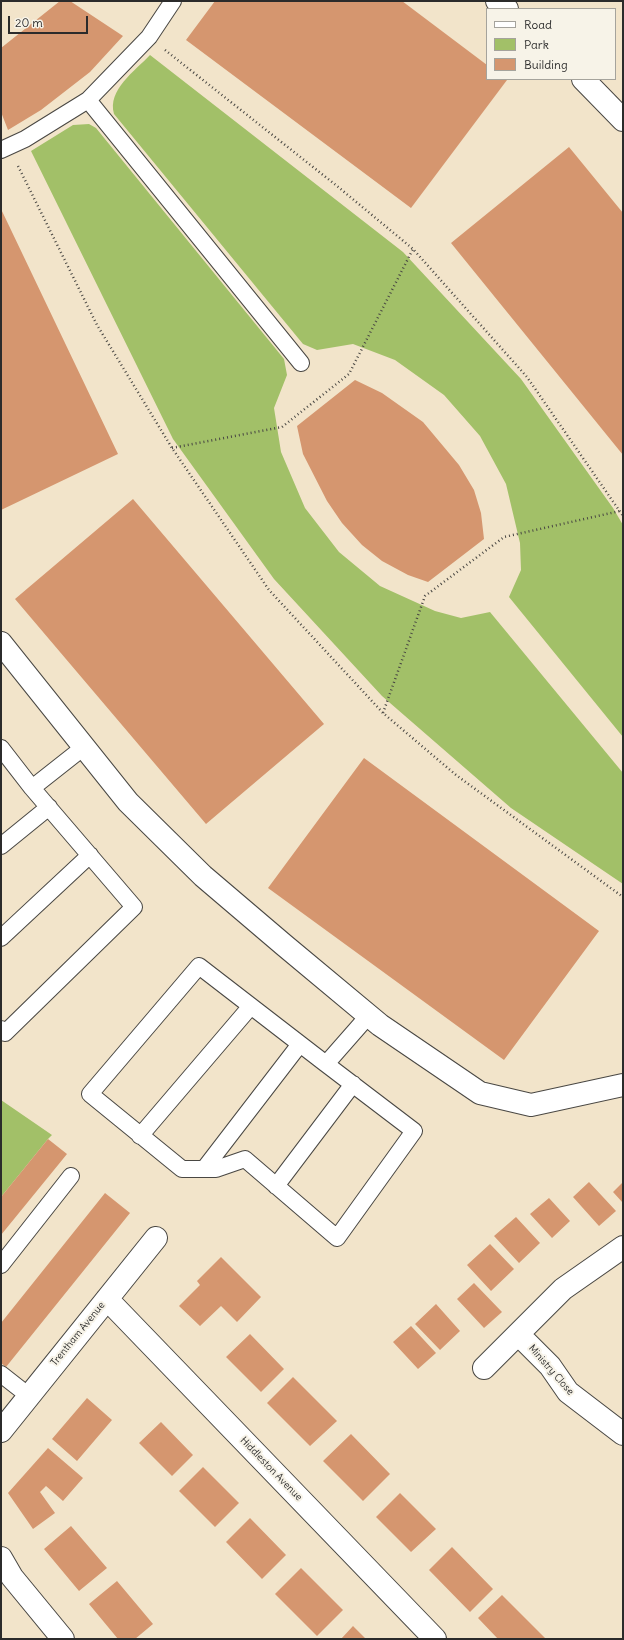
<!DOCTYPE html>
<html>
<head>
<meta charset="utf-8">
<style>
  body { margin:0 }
  #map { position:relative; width:624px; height:1640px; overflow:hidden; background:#f2e4ca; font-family:Delius,sans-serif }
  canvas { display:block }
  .frame { position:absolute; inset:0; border:2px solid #2b2b2b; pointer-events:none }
  .legend { position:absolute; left:486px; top:8px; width:130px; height:72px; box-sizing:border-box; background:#f7f3e8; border:1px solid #a5a39c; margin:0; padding:5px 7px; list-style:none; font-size:12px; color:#2b2b2b }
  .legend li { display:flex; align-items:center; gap:8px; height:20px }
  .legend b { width:20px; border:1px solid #a5a39c }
  .scale { position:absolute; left:8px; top:16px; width:80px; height:18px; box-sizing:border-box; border:2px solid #2b2b2b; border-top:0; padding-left:5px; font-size:12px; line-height:14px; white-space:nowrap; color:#2b2b2b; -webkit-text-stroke:3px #f7f3e8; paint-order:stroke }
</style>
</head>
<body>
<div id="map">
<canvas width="624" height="1640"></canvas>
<div class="frame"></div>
<ul class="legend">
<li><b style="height:5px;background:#fff"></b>Road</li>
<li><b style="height:11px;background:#a2c068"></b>Park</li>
<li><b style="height:11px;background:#d5966f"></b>Building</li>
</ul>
<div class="scale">20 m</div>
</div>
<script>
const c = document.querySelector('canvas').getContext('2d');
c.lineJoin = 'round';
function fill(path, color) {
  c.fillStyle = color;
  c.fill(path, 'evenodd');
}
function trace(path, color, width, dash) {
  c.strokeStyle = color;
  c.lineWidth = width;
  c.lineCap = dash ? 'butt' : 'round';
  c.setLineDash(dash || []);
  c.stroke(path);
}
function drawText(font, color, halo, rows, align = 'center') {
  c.font = font + ' Delius,sans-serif';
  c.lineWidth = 4;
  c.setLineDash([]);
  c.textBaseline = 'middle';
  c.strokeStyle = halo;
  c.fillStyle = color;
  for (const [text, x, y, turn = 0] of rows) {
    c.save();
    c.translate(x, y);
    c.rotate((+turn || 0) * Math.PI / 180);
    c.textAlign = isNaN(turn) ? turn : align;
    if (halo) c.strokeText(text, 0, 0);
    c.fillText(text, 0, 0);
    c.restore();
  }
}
fill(new Path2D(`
  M150,55L403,252L521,379L613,508L623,525V737L509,597L521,570L520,543L506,484L480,436L444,395L395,360L353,344L317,350L303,344L114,114C107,90 135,71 150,55Z
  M89,124L96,128L284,359L287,375L274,408L281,452L305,508L339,552L380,586L435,611L461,618L490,612L623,773V884L511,808L382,696L274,579L173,439L31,151L73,125Z
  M1,1100L52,1135L48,1139L1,1197Z`), '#a2c068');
fill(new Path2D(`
  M60,1H70L123,36L90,72L41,110L8,130L1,112V48Z
  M215,1H402L487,65V79L507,80L411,208L186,40Z
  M569,147L623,213V455L451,243Z
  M1,209L118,454L1,510Z
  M355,380L382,393L423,422L459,465L474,490L481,513L484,539L428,582L408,575L382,561L362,545L342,523L327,501L303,454L297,426Z
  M133,499L324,724L206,824L15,599Z
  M364,758L599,931L504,1060L268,888Z
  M48,1139L67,1154L1,1235V1197Z
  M589,1182L616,1211L599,1226L573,1197Z
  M623,1182V1203L613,1192Z
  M105,1193L130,1213L6,1367L1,1363V1323Z
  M549,1198L570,1221L552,1238L530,1214Z
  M516,1217L540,1243L519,1263L494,1236Z
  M490,1244L514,1269L491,1291L467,1265Z
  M221,1257L261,1297L237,1322L221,1306L200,1326L179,1306L200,1285L197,1281Z
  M474,1283L502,1312L484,1328L457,1299Z
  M436,1304L460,1331L440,1350L415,1324Z
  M411,1326L436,1353L418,1369L393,1342Z
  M250,1334L284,1369L261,1392L226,1357Z
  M293,1377L337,1421L310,1446L267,1403Z
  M87,1398L112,1420L77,1461L52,1439Z
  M161,1422L193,1455L172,1476L139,1443Z
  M351,1434L390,1474L363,1501L323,1461Z
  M48,1448L83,1478L63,1501L46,1486L40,1492L55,1513L33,1529L8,1493Z
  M203,1467L239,1503L215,1527L179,1491Z
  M400,1493L436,1529L411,1552L376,1517Z
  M250,1518L286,1555L262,1579L226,1542Z
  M71,1526L107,1568L79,1591L44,1549Z
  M452,1547L493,1589L470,1612L429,1570Z
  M301,1568L343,1610L317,1636L275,1594Z
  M117,1581L153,1624L135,1639H118L89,1604Z
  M502,1595L545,1638L544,1639H498L478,1618Z
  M353,1626L366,1639H341Z`), '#d5966f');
const lane = new Path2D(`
  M88,100L301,363
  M1,150L25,139L88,100L149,37L173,1
  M1,748L32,788L134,907L5,1033L1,1029
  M32,788L84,747
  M1,846L49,807
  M1,938L90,855
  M326,1064L199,966L90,1094L182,1169H216L245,1159L337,1238L414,1131L326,1064L369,1015
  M140,1136L251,1006
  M204,1169L300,1044
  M276,1186L353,1084
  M1,1265L71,1176
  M1,1374L29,1396`);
const street = new Path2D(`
  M497,1L507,9
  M583,79L623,120
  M1,643L128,802L203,876L284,945L380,1025L480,1093L531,1105L623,1085
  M623,1247L563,1289L518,1334L550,1366L568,1392L623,1434
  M107,1299L435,1639
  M484,1368L518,1334
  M1,1431L156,1238
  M1,1558L12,1577L63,1639`);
trace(lane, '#494743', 18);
trace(street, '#494743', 24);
trace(new Path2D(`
  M165,50L337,186L413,249L527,377L623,516
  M18,166L97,325L172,448L269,590L383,713L456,775L623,897
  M172,448L282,427L349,374L413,249
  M383,713L425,596L504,537L620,511`), '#494743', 2.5, [1, 3]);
trace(lane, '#fff', 16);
trace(street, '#fff', 22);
drawText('10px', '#2b2b2b', '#f7f3e8', [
  ["Trentham Avenue",78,1334,-51],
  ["Ministry Close",551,1370,49],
  ["Hiddleston Avenue",271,1469,46]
]);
</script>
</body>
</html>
